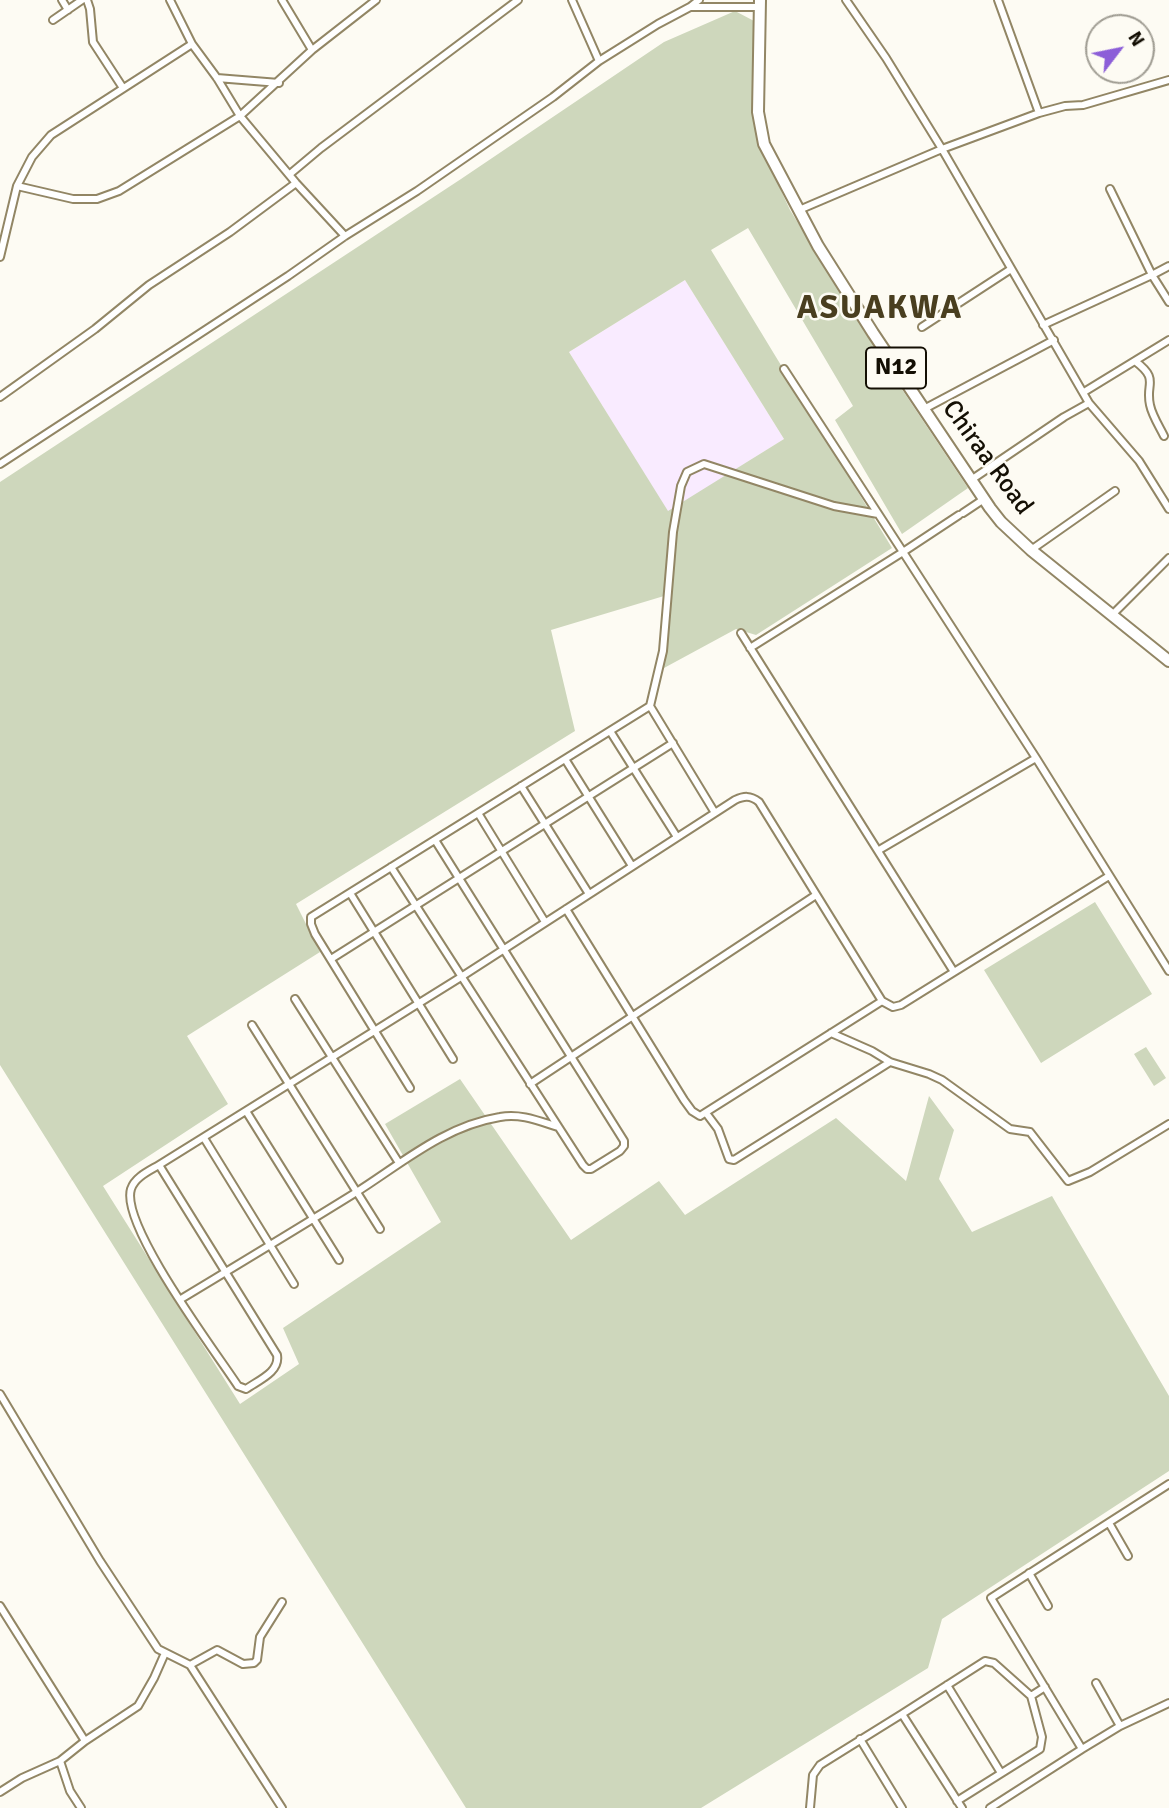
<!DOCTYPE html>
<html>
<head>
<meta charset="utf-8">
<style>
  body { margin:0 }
  #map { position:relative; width:1169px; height:1808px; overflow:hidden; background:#fdfbf3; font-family:Signika,sans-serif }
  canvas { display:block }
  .north { position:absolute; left:1085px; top:14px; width:70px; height:70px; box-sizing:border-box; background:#fdfbf3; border:2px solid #a09d93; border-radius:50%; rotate:58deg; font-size:19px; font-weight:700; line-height:28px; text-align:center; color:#140f04 }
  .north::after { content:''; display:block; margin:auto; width:24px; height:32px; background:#8c5ed8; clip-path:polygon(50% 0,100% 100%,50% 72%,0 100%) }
</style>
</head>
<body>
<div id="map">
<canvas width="1169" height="1808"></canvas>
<div class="north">N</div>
</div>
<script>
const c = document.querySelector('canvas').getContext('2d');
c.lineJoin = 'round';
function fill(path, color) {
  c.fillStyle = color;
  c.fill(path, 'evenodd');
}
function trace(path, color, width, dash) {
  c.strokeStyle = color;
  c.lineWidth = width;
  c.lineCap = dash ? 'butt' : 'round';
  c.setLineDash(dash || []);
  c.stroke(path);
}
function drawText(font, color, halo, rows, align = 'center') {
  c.font = font + ' Signika,sans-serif';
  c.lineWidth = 5;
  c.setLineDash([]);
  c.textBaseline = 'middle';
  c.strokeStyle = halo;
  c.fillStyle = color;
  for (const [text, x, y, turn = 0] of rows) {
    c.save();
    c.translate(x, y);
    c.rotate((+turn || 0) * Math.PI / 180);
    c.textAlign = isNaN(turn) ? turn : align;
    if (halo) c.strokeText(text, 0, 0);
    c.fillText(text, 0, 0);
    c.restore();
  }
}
fill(new Path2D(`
  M685,280L784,439L668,512L569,352Z`), '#f9ebff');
fill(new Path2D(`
  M735,11L756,22L759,143L790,210L887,367L968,488L902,534L835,420L853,406L748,228L711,250L892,548L756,635L736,629L664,668V596L551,630L575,731L296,904L320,952L187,1036L228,1104L103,1186L240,1404L299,1364L283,1328L441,1222L385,1124L460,1079L571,1240L659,1181L685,1215L836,1118L906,1181L929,1096L954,1130L939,1179L972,1232L1052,1196L1169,1396V1471L942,1619L928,1668L701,1808H466L0,1065V482L461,179L664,42ZM685,280L784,439L668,511L569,352Z
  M1095,902L1152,994L1041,1063L984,970Z
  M1146,1047L1166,1078L1154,1086L1134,1054Z`), '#ced7bc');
const street = new Path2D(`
  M62,0L68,10
  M87,0L90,9L93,42L123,88
  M170,0L192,44L217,78L240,116L296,183L345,236
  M282,0L312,50
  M572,0L599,61
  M846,0L886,58L942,149L1089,403L1139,461L1169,509
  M998,0L1039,113
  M692,7H761
  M53,20L82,0
  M217,78L279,83
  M290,174L321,148L518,0
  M17,186L73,199H97L119,191L240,116L312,50L376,0
  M1110,189L1152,275L1169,266
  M799,210L942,149L1039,113L1065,106L1083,105L1169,80
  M0,257L17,186L32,157L51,135L192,44
  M1043,325L1152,275L1169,302
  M922,327L1011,269
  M1135,361C1160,380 1145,383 1150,405C1152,415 1159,426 1164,436
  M1084,392L1169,340
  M0,397L95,329L149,285L230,232L296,183
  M924,409L1054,340
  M0,464L288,276L345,236L417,191L553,97L599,61L658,24L690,7L699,0
  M971,480L1064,417L1089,403
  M963,513L984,499
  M959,515L903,552L1036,758L1169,971
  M1031,550L1115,491
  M1112,615L1169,558
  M741,633L954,972L1109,876
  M750,648L903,552L784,369
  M650,706L715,813
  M610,731L677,837
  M565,759L632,866
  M521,786L589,894
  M478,813L545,922
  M879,850L1036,758
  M391,867L583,1165L587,1169H591L620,1151L624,1146V1141L435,840
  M350,893L453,1059
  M566,909L684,1100L692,1111L700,1116L882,1001
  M331,959L673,743
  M295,999L399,1163
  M252,1025L380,1229
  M831,1033L872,1051L890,1062L929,1074L942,1080L1010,1129L1030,1132L1068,1181L1090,1172L1169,1124
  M530,1084L816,895
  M410,1088L315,934L311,924V917L650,706L663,651L673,532L681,486L687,472L704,464L834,506L878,514
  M246,1111L339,1260
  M706,1113L718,1129L729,1159L734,1160L890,1062
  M204,1138L294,1284
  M159,1165L277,1355C280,1372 259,1380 246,1389L238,1386C215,1351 120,1225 131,1189C135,1177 149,1171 159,1165L461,977L735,800C744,796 750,795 759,802L882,1001L893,1007L901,1005L954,972
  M181,1299C239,1264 297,1229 355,1193C401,1164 444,1126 500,1117C520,1113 539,1121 558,1127
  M0,1394L100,1561L158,1649L190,1665L282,1808
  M1109,1523L1128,1556
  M1029,1573L1048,1606
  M0,1606L85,1741
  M190,1665L217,1650L243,1664L254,1663L257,1660L260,1637L282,1602
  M947,1685L1001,1773
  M902,1714L985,1661L994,1663L1031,1696
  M1120,1726L1169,1703
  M860,1739L902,1808
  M1082,1749L1120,1726L1096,1683
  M60,1761L70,1791L81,1808
  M0,1792L22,1778L60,1761L85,1741L138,1706L154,1678L165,1653
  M957,1801L1040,1749L1042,1737L1031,1696L1045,1687
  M810,1808L813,1775L820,1765L902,1714L962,1808
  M990,1808L1082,1749L991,1598L1169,1484`);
const highway = new Path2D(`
  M760,0L758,112L764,144L818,246L873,333L990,508L1001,522L1031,550L1169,661`);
trace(street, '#928665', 10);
trace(highway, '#928665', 14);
trace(street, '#fff', 6);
trace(highway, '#fff', 10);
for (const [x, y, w] of [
  [896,368,60]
]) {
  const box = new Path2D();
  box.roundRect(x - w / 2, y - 20.5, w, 41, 5);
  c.fillStyle = '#fdfbf3';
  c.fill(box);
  trace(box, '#140f04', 2);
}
drawText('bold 24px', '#140f04', null, [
  ["N12",896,368]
]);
drawText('26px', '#140f04', '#fdfbf3', [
  ["Chiraa Road",987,458,54]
]);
c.letterSpacing = '2px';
drawText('bold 33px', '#493e1f', '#fdfbf3', [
  ["ASUAKWA",880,309]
]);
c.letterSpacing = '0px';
</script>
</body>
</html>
